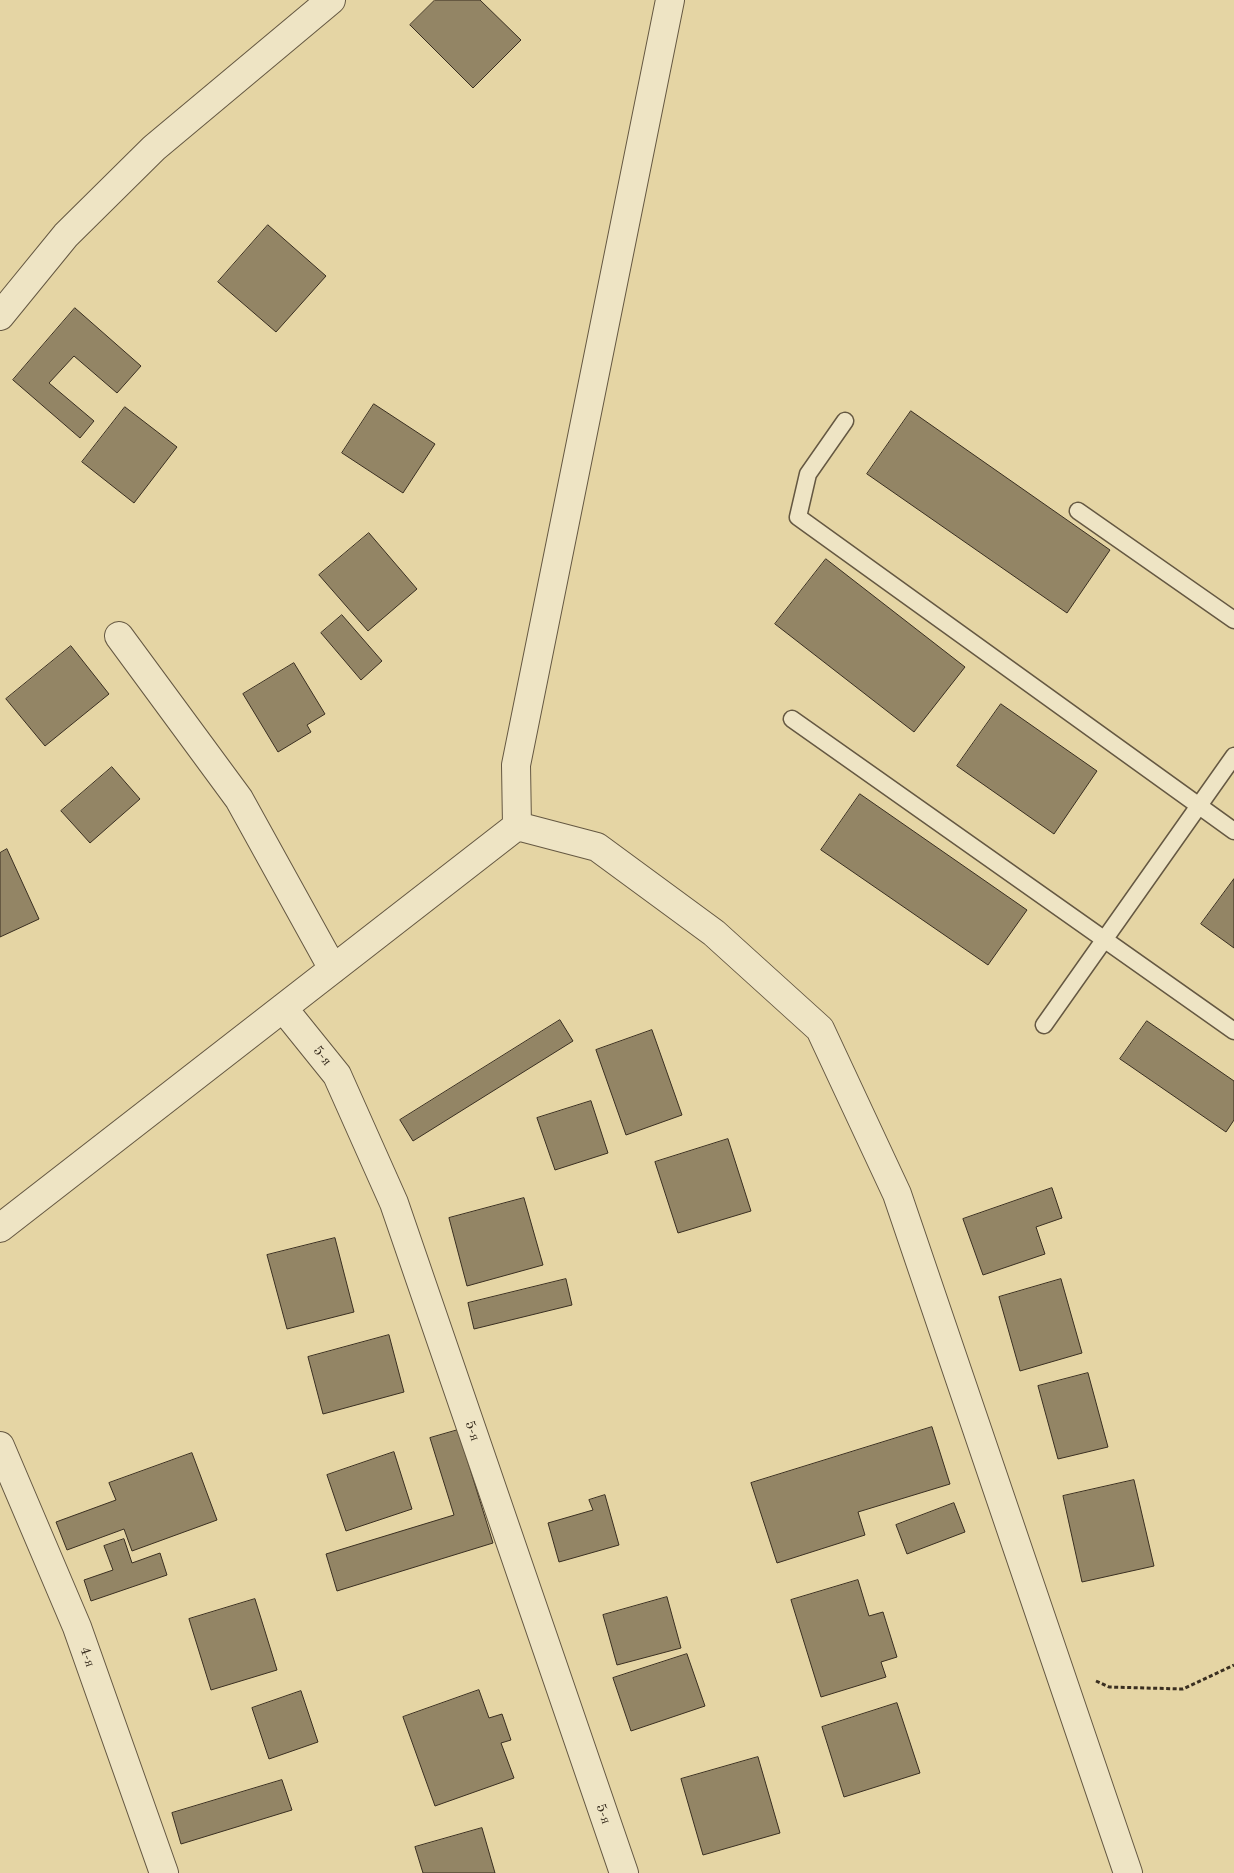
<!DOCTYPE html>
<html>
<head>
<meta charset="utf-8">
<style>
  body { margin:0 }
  canvas { display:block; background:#e5d5a4 }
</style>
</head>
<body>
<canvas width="1234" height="1873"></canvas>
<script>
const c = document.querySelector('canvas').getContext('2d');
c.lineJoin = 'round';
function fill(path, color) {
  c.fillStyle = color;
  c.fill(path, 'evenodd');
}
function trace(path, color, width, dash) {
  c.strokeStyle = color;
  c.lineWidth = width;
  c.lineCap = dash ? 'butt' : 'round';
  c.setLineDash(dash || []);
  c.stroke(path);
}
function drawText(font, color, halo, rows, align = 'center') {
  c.font = font + ' "Old Standard TT",serif';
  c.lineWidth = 4.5;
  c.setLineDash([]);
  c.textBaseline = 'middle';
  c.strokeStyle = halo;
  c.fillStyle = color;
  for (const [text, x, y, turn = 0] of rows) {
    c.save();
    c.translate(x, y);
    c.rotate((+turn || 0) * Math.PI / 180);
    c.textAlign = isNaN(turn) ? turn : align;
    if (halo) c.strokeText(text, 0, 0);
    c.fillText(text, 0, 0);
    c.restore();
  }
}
const building = new Path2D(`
  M435,0H480L521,40L473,88L410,25Z
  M268,225L326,276L276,332L218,282Z
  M75,308L141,366L117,393L74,356L49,383L94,421L80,438L13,380Z
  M374,404L435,444L403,493L342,453Z
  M125,407L177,447L134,503L82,462Z
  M911,411L1110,550L1067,613L867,474Z
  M369,533L417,589L368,631L319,575Z
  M826,559L965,667L914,732L775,624Z
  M342,615L382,661L361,680L321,633Z
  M71,646L109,694L45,746L6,699Z
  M294,663L325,714L307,725L311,732L278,752L243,694Z
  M1001,704L1097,771L1054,834L957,766Z
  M112,767L140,799L90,843L61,811Z
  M860,794L1027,910L988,965L821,850Z
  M7,849L39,919L0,937V853Z
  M1234,879V948L1201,924Z
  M560,1020L573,1041L413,1141L400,1120Z
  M1147,1021L1234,1081V1120L1226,1132L1120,1059Z
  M652,1030L682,1115L626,1135L596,1050Z
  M591,1101L608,1153L555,1170L537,1118Z
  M728,1139L751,1211L678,1233L655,1162Z
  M1052,1188L1062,1218L1036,1227L1045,1254L983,1275L963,1219Z
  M524,1198L543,1265L467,1286L449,1218Z
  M335,1238L354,1312L287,1329L267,1255Z
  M566,1279L572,1305L474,1329L468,1303Z
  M1061,1279L1082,1353L1020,1371L999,1297Z
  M389,1335L404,1392L323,1414L308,1357Z
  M1088,1373L1108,1447L1058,1459L1038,1386Z
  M932,1427L950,1484L858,1512L865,1535L777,1563L751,1483Z
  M458,1430L493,1543L337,1591L326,1554L454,1515L430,1438Z
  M394,1452L412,1509L346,1531L327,1475Z
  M192,1453L217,1520L132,1551L124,1529L67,1550L56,1522L116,1500L109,1483Z
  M1134,1480L1154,1566L1082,1582L1063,1496Z
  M605,1495L619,1545L559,1562L548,1523L593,1510L589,1500Z
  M954,1503L965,1532L907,1554L896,1525Z
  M124,1539L132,1563L160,1553L167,1575L91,1601L84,1580L113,1570L104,1546Z
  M858,1580L869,1616L883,1612L897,1657L881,1662L886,1677L821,1697L791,1600Z
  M667,1597L681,1648L617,1665L603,1615Z
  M255,1599L277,1670L211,1690L189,1619Z
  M687,1654L705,1706L631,1731L613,1678Z
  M479,1690L489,1718L502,1714L511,1740L501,1743L514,1778L435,1806L403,1717Z
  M301,1691L318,1742L269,1759L252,1708Z
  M897,1703L920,1773L844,1797L822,1727Z
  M758,1757L780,1833L703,1855L681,1779Z
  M282,1780L292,1810L181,1844L172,1813Z
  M482,1828L495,1873H423L415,1847Z`);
fill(building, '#938565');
trace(building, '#3a2f21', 1);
const service = new Path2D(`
  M845,421L808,474L798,517L1234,831
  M1078,511L1234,620
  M792,719L1234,1031
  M1044,1025L1234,756`);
const minor = new Path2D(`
  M0,316L66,235L154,148L331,0
  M119,636L239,799L333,969
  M517,826L597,847L714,933L820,1029L897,1194L1128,1873
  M517,826L516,765L670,0
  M283,1008L337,1075L394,1203L624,1873
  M0,1228L517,826
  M0,1446L77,1627L164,1873`);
trace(service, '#655842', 19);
trace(minor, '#655842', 30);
trace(new Path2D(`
  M1096,1681L1109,1687L1183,1689L1234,1665`), '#3a2f21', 3, [4, 2.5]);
trace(service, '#eee4c4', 16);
trace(minor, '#eee4c4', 28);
drawText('14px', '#3a2f21', '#eee4c4', [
  ["5-я",322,1056,51],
  ["5-я",472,1431,71],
  ["4-я",87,1657,71],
  ["5-я",603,1814,71]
]);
</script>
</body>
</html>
